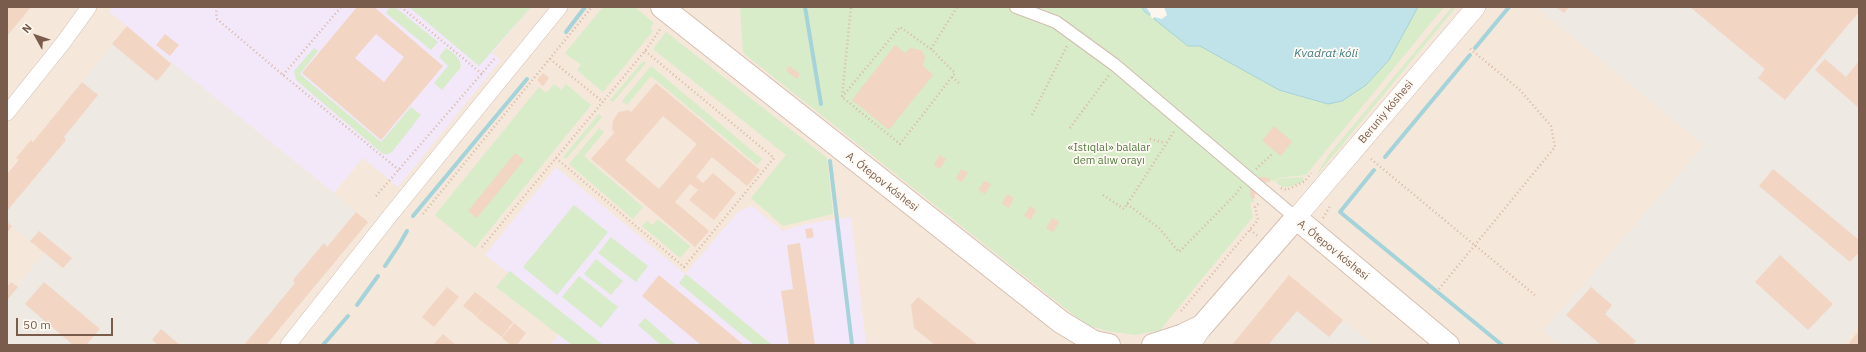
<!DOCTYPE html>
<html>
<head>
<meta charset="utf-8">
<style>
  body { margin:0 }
  #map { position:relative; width:1866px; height:352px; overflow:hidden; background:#fdf6ec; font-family:"IBM Plex Sans",sans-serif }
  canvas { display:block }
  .frame { position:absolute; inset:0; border:8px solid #7a5c4d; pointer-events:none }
  .north { position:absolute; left:16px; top:16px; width:40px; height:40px; -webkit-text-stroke:3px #fffaf3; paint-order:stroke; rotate:310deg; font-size:11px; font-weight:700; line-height:16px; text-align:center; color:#7a5c4d }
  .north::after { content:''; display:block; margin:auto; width:14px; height:18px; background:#7a5c4d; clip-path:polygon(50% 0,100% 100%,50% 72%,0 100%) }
  .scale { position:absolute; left:16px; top:318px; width:97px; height:18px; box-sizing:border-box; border:2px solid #7a5c4d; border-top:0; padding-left:5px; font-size:12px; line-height:14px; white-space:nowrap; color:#7a5c4d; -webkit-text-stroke:3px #fffaf3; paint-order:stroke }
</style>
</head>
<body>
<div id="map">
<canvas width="1866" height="352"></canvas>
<div class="frame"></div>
<div class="north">N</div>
<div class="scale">50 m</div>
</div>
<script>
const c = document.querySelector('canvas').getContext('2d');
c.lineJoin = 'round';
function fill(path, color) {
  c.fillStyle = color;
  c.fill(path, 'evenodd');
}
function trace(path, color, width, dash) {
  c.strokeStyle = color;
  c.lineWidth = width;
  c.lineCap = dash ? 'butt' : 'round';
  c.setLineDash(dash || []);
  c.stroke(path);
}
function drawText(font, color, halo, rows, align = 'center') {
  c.font = font + ' "IBM Plex Sans",sans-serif';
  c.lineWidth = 3.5;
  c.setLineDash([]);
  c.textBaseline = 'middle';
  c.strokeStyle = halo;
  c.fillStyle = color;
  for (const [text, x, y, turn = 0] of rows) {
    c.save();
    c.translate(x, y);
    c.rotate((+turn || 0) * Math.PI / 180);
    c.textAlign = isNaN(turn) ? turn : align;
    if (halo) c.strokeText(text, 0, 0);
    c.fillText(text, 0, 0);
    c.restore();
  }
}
fill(new Path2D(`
  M7,7H1859V345H7Z`), '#f5e8da');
fill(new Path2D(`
  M1536,7H1859V325L1843,345H1559L1543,331L1704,145Z
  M127,26L368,222L266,345H7V300L44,252L7,222V211L66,140L48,124Z
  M1297,311L1329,337L1343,320L1374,345H1268Z`), '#efe9e4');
fill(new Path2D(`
  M112,7H531L492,53L501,60L398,187L363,158L334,193L109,12Z
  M556,167L685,274L739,211L752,206L783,231L806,224L851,217L866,345H551L569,320L485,255Z`), '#f3e8fa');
fill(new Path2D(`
  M390,7H395L438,42L431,50L386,13Z
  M409,7H531L479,66Z
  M603,7H635L654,23L650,28L653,31L603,92L577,70L581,65L565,53Z
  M740,7H1444L1306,175L1278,178L1275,181L1268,180L1253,197L1254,202L1250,203L1253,217L1160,330L1135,335L1107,331L1087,325L1071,313L743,53Z
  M1452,7H1456L1317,175L1327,157Z
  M666,32L827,158L833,214L783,226L751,198L786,155L653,49Z
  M314,48L318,51L300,74L381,142L411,107L421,115L392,152L388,154H383L296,80L294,71Z
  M446,48C453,53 461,58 461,67L442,90L434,83L448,66L439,57Z
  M643,61L646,63L613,102L610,100Z
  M651,66L762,159L757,165L651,76L627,105L622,101Z
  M554,84L561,90L566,84L591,105L475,248L435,215L539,87L546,93Z
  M599,114L602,117L566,159L563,157Z
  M599,128L604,132L584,156L643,207L633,219L569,164Z
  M1303,177L1304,181C1294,185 1284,192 1276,182L1278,179Z
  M574,205L608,232L557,295L523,267Z
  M658,219L690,246L680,258L642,226L647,221L653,225Z
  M611,237L648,266L636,282L598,253Z
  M596,259L623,281L611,295L584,274Z
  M510,271L603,345H572L496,287Z
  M686,274L772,345H754L679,283Z
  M579,276L618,307L601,328L562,297Z
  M645,318L676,345H661L638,325Z`), '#d8ecc9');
const water = new Path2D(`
  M1142,7H1418L1389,60L1366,85L1342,101L1328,104L1279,90L1200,46H1188L1144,11Z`);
fill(water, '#bfe3e8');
trace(water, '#a5d3da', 1);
fill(new Path2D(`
  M1146,7H1164L1167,15L1162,19L1154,17L1153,19L1150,16L1151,14Z`), '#fdf6ec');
trace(new Path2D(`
  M805,7L821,104
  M566,32L585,7
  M1475,48L1509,7
  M1385,157L1470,55
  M830,161L852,345
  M1374,170L1340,212L1502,345
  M413,216L527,79
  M385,266L399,245L407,231
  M357,305L378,276
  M323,345L348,316`), '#a5d3da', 4);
fill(new Path2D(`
  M7,7H31L7,36Z
  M357,7H374L443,66L381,140L302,73ZM376,34L404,57L384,82L355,58Z
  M1556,7H1569L1564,13Z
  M1690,7H1859V12L1785,100L1758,78L1765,69Z
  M127,26L171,64L157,81L112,44Z
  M165,34L179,45L170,56L156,45Z
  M895,45L905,53L911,48L921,50L925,56L923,66L933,75L889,130L852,100Z
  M1825,59L1846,77L1859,61V108L1815,70Z
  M789,66L800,74L797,79L786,71Z
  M543,73L549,78L543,86L537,80Z
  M82,82L98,95L64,137L66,140L7,211V174L19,160L16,158L31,140L33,142Z
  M656,83L760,170L747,186L712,157L696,177L703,183L713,173L736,193L714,220L689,200L698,190L690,184L675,202L709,231L695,247L591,159L615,132L612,130L613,120L619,112L629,110L631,112ZM663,116L697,144L659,189L625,160Z
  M1274,126L1292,141L1281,156L1262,141Z
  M515,153L524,160L477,218L468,211Z
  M939,155L946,159L940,169L934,165Z
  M961,169L968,173L962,182L956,179Z
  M1773,169L1859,240V252L1850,262L1759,186Z
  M1261,177L1270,178V182H1263L1255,191V198L1251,199L1250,189Z
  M984,181L991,184L985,194L978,190Z
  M1007,194L1014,198L1009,208L1002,204Z
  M1030,206L1036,210L1031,220L1024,216Z
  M356,212L368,222L266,345H244L295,283L293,280L324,243L327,247Z
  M1052,218L1059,222L1053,232L1046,228Z
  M7,222L12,226L7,233Z
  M812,228L814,237L807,239L805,229Z
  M39,231L72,258L63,268L30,241Z
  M800,243L815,345H789L781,291L793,289L787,245Z
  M1780,255L1833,304L1808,330L1755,282Z
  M659,275L744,345H701L642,296Z
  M1289,275L1343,320L1329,337L1297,311L1268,345H1232Z
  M11,282L18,287L7,300V287Z
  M44,282L100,329L86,345H73L25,304Z
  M447,287L459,297L434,327L422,317Z
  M1591,287L1612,305L1605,314L1636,341L1632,345H1601L1566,315Z
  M475,292L488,302L476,316L463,306Z
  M918,297L978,345H935L914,328L911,305Z
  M488,302L513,322L502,337L489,327L494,320L489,327L476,317Z
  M514,323L526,333L517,345H511L502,338Z
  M161,329L180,345H158L152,340Z
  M1859,331V345H1852L1849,343Z
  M443,334L456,345H433Z`), '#f3d5c3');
const pedestrian = new Path2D(`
  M1016,7L1056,22L1115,65L1296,218`);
const minor = new Path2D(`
  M7,113L63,43L89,7
  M288,345L393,212L560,7
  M1193,345L1207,324`);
const tertiary = new Path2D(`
  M1296,218L1476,7`);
const secondary = new Path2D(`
  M662,7L1061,322L1094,342L1109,345
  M1153,345L1181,336L1202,326L1296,218L1448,345`);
trace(pedestrian, '#d1beb0', 14);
trace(minor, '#d1beb0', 16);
trace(tertiary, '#d1beb0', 20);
trace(secondary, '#d6c0b0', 24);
trace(new Path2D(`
  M218,7L216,12L217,19L283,75L399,170
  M401,7L482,74
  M931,49L957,7
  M550,59L603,102
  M283,75L341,7
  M952,77L959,83
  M842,97L900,27L931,49L955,73L900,144L842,97L851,7
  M1032,115L1068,44
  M1070,128L1109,75
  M1150,139L1165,143
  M556,158L684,267L774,158L645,51
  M1371,159L1536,296
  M1256,169L1272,154
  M1281,188L1287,190L1305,181L1311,173
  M1103,195L1124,209L1175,130
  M376,196L496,57
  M1127,204L1159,228L1179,252L1235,195L1241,187
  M423,214L592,7
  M1323,218L1330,206
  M1250,230L1259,237
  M482,247L645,51L661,28
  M1439,289L1555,147L1551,126L1520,90L1468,47
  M1181,311L1258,220L1255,207L1260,202`), '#d9b8a5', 2.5, [1, 3]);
trace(pedestrian, '#fff', 12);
trace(minor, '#fff', 15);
trace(tertiary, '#fff', 19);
trace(secondary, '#fff', 22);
drawText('11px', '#7a5c4d', '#fffaf3', [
  ["Beruniy kóshesi",1386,112,-50],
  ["A. Ótepov kóshesi",882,182,38],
  ["A. Ótepov kóshesi",1333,250,39]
]);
drawText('11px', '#537a41', '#fffaf3', [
  ["«Istıqlal» balalar",1109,148],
  ["dem alıw orayı",1109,161]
]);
drawText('italic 12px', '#437c86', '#fffaf3', [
  ["Kvadrat kóli",1326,54]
]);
</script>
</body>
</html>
